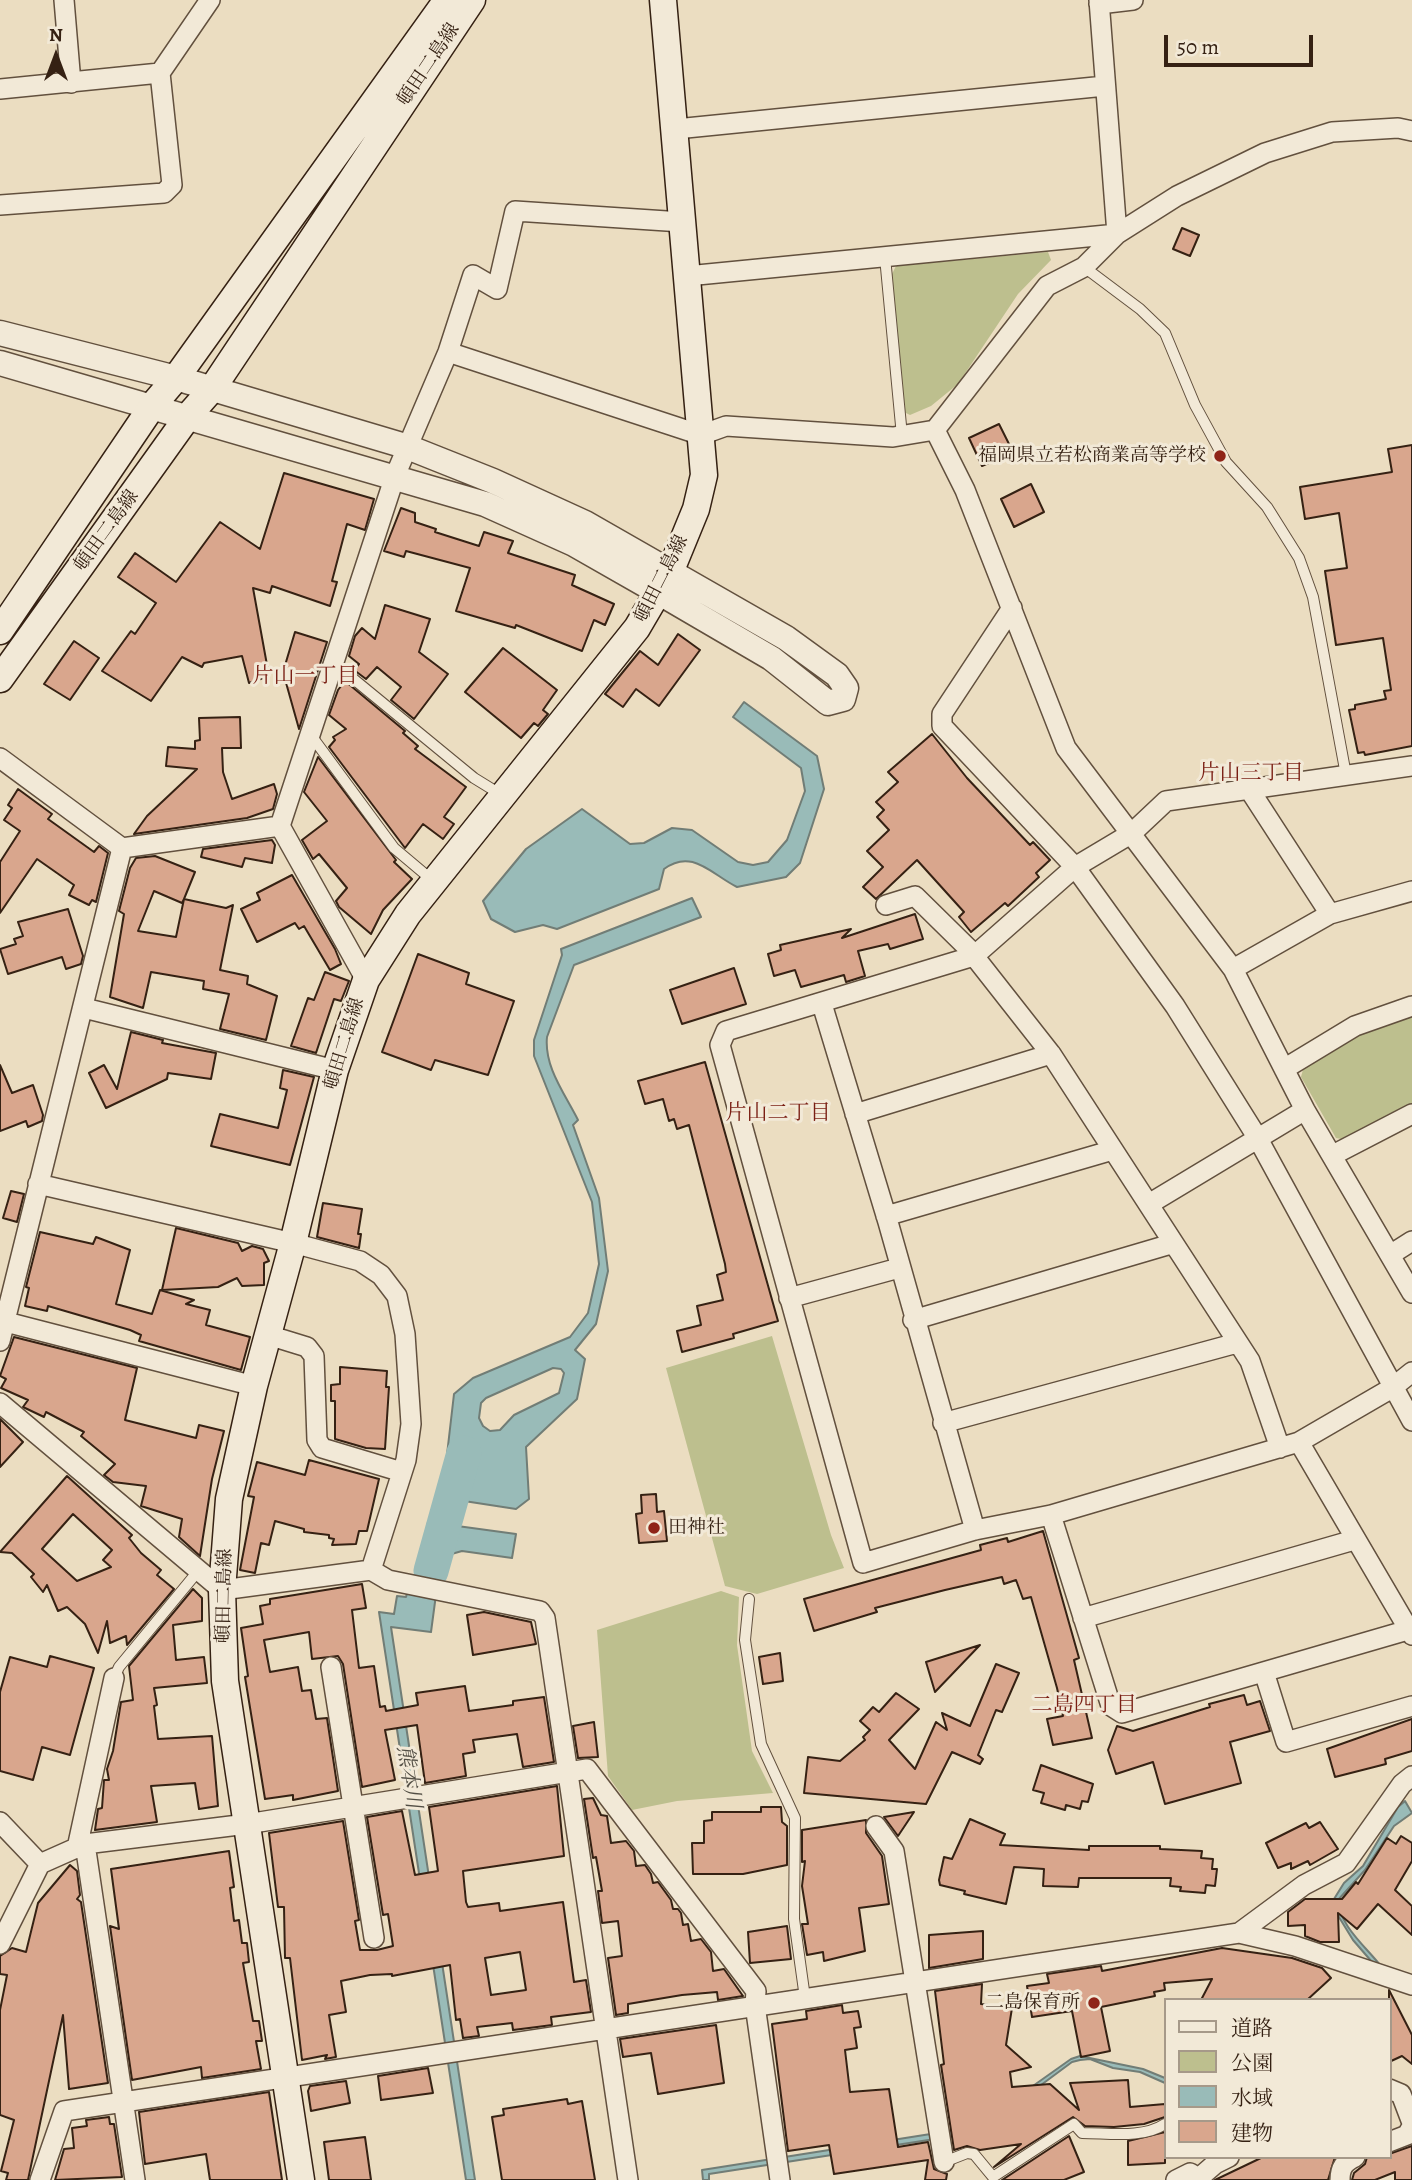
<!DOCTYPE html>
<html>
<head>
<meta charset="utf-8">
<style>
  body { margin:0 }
  #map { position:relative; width:1412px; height:2180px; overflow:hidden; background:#ebddc1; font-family:Alegreya,"Noto Serif JP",serif }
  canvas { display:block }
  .legend { position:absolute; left:1164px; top:1998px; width:228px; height:161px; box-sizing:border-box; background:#f2e9d7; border:2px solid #a69989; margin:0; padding:9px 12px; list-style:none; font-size:21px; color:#352113 }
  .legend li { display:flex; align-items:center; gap:14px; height:35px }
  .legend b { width:35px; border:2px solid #a69989 }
  .north { position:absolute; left:21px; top:21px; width:70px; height:70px; -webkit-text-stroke:5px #f2e9d7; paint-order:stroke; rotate:0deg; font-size:19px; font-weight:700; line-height:28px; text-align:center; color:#352113 }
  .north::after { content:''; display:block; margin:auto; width:24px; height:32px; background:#352113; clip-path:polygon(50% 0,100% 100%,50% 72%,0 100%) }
  .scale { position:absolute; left:1164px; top:35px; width:149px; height:32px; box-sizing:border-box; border:4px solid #352113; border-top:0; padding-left:9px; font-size:21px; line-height:24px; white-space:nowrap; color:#352113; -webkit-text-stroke:5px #f2e9d7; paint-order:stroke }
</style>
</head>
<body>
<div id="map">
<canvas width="1412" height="2180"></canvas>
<ul class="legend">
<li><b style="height:9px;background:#f2e9d7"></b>道路</li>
<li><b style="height:19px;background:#bdbf8e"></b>公園</li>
<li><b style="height:19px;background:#99bbb8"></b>水域</li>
<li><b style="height:19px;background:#d9a68d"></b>建物</li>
</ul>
<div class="north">N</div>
<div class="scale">50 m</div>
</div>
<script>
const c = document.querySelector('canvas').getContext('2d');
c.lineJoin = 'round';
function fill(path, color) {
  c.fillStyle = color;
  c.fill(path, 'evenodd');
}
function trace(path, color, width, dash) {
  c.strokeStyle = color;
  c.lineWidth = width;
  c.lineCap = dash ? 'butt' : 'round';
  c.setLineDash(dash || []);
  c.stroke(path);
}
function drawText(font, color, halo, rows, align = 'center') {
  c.font = font + ' Alegreya,"Noto Serif JP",serif';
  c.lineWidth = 6;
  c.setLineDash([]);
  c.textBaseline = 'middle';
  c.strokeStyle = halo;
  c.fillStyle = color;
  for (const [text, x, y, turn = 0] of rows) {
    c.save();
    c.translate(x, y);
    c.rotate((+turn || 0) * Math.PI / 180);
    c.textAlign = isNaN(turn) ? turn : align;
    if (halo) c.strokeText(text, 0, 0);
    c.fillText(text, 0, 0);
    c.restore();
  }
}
fill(new Path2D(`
  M1048,252L1051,260L1018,294L958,384L931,406L910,415L904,412L892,274L896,266Z
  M1412,1014V1104L1346,1140L1336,1138L1301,1077L1305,1062L1364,1030Z
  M772,1336L831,1535L844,1568L757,1594L725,1586L666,1368Z
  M721,1591L739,1597L737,1645L752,1751L773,1793L677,1801L632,1810L608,1776L597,1630Z`), '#bdbf8e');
const water = new Path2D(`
  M744,702L817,756L824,789L800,863L786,877L737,887C711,874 692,848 664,869L659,889L557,929L543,925L515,932L491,919L483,901L526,849L582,809L630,844L644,843L672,828L692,830L738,862L753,865L768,862L787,840L805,791L801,768L733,717Z
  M692,898L701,917L574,965L547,1037C544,1067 565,1094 578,1120L573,1125L599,1198L608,1271L596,1324L575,1350L585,1359L577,1399L526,1447L529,1499L516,1509L451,1499L443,1489L454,1394L473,1378L570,1337L588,1313L599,1264L592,1202L534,1056V1040L562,955L561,949ZM553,1368L561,1369L564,1373L559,1393L514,1415L500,1430L490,1431L483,1426L479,1418L481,1403L486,1398Z
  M428,1522L516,1534L512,1558L462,1551L441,1557L431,1632L391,1627L475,2180H466L379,1612L394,1614L397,1596L406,1597L408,1590L418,1592Z
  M1405,1801L1412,1813L1394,1826L1365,1870L1338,1900C1339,1925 1366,1947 1380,1965L1372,1962L1353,1940L1334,1909V1899L1344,1883L1363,1866L1398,1807Z
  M1080,2056L1143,2069L1165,2078V2083L1140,2072L1113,2068L1090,2059L1080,2060L1072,2062L1037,2088L987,2128L935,2139L709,2174V2180H703L702,2170L975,2127L1071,2059Z`);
fill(water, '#99bbb8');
trace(water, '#717d76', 2);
trace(new Path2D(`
  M431,1571L464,1453`), '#99bbb8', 35);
const building = new Path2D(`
  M1182,228L1199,235L1190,256L1173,249Z
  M999,424L1013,452L982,466L969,438Z
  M1412,445V746L1365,755L1364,752L1358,753L1349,710L1355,709V705L1386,699L1384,691L1391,690L1383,638L1336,645L1325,571L1347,568L1339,513L1305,519L1300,487L1392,472L1388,449Z
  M284,473L374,499L365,530L347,524L332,581L337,582L330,606L272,586L270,593L253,588L269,676L249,683L242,656L204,663L202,667L182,657L151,701L102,671L131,631L135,634L156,603L118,577L135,553L176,582L220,522L260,549Z
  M1031,484L1044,512L1014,527L1001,499Z
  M401,508L415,513V522L436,529L435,532L479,546L484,532L513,541L508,553L575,575L572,585L614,604L605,625L594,620L582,651L516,625L515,628L456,611L470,568L406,551L404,557L384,551Z
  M385,605L430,619L419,652L448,674L414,719L391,700L401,687L377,667L366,679L354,670L359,664L349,656L355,636L362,628L375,639Z
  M295,632L327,642L299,729L283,672Z
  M678,634L700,650L659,706L636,689L623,707L605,694L640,651L658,665Z
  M74,641L99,658L70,700L44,684Z
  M503,648L557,690L543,710L548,714L538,726L534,723L521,738L465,692Z
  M345,681L405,731L403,733L418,746L415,749L466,787L444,817L454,824L443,839L423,824L405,848L329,747L335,740L333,737L346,729L329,715L338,690Z
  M240,717L241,748H222L223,772L232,799L274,784L277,794L273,809L247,818L134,834L147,816L197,769L166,766L168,747L195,749V741L200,740L199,718Z
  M932,734L967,778L1030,845L1033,842L1050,860L1036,873L1039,877L1008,906L1005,903L971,932L959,917L964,912L917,860L876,899L863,887L883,867L867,851L889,830L877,817L884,810L876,802L898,782L888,772Z
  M318,757L396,860L394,862L412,879L383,910L371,934L339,907L336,901L347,888L319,854L313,859L302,840L327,821L304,792Z
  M18,789L52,814L48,819L94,852L99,846L108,853L96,902L92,900L89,905L69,895L74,885L37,859L0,913V862L20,831L4,820L12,808L8,805Z
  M272,840L275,845L272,863L245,858L242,867L201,857L203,849Z
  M155,856L195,872L184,899L226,908L233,905L220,970L248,976L247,984L277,996L266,1040L220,1029L229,994L203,989L204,981L151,972L143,1008L110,997L124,914L119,911L130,868L136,858ZM154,891L182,903L184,899L176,937L138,931Z
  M292,875L335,949L341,964L330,970L304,926L299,929L295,923L257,942L241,909L260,900L257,893Z
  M68,909L83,956L81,964L66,969L62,957L8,974L0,949L16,944L14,939L23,936L18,922Z
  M915,914L923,939L890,949L888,944L858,951L865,976L846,982L844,975L801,987L795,970L774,976L768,954L781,950L780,945L851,929L842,938Z
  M418,954L469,973L466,984L514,1001L488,1075L435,1060L431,1070L382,1052Z
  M734,968L746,1004L682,1024L670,990Z
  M325,972L349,981L341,1001L334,999L316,1053L291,1046L308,998L314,1000Z
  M131,1032L163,1040L162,1043L216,1053L211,1079L168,1073L167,1079L106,1108L89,1073L104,1065L117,1089Z
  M705,1062L778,1321L733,1334L734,1338L682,1352L677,1331L701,1325L697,1306L723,1300L717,1275L726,1272L725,1264L689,1125L677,1129L674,1119L669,1121L663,1099L645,1104L638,1081Z
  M0,1065L12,1093L33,1085L43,1115L42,1121L28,1127L26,1121L0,1131Z
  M283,1070L314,1077L290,1165L211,1146L220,1114L278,1128L287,1090L280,1088Z
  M11,1191L24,1194L17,1222L3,1218Z
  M323,1203L362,1209L358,1234H361L359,1248L317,1237Z
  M176,1228L238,1243L242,1251L252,1246L263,1249L269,1261L264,1263V1285L242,1286L237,1278L218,1287L162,1290Z
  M40,1232L93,1244L96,1237L130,1250L116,1304L152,1314L160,1290L194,1300L186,1304L210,1310L206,1325L250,1337L241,1370L139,1341L141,1335L130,1330L48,1306L47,1311L25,1306L29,1288L26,1287Z
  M14,1337L137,1368L125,1420L196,1438L199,1425L224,1431L212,1479L200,1556L179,1537L182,1519L141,1506L146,1486L113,1482L104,1475L115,1464L81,1436L84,1432L46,1412L44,1417L23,1407L28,1400L1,1388L6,1379L0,1376Z
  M340,1367L387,1371L386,1387H389L385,1449L366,1448L335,1439V1401H331V1385L340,1384Z
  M0,1419L23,1442L0,1467Z
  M309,1460L379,1479L367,1531H359L356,1544L332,1545L334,1539L329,1538V1535L304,1532V1529L275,1521L269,1545L261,1543L255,1573L240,1570L254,1497L248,1496L257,1462L305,1475Z
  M67,1476L132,1535L129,1538L141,1553L161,1570L157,1575L174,1589L127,1645L126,1636L110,1643L107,1621L98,1653L85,1624L67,1607L58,1611L47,1585L43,1592L31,1577L34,1574L12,1553L0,1552ZM73,1514L112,1550L103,1560L111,1567L77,1581L42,1549Z
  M656,1494L657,1512L664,1511L667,1541L639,1543L636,1514L642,1513L641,1495Z
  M1043,1531L1079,1658L1074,1660L1092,1738L1053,1745L1047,1719L1063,1716L1057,1688L1031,1597L1023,1599L1016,1580L1004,1584L1002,1577L945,1590L875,1608L877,1612L814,1631L804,1599L981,1550L980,1545L1007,1538L1008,1542Z
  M362,1584L366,1608L352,1610L359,1668L374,1666L380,1707L385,1706L386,1711L418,1705L416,1693L465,1686L469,1711L513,1705V1701L544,1697L554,1762L523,1767L517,1734L473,1740L475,1752L463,1754L466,1776L425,1783L417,1725L385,1730L395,1780L362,1787L343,1664L338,1656L312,1659L309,1632L264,1640L270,1672L298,1667L302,1691L311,1690L316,1719L327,1718L338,1791L293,1800V1795L265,1799L245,1677L248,1676L241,1628L263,1624L260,1606L270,1604V1599Z
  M193,1589L202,1598V1621L173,1625L176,1660L204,1657L207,1683L154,1688L157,1705L154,1706L158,1739L212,1736L218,1806L199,1809L195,1783L151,1786L157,1822L95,1830L98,1809L102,1808L104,1780H109L107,1769L113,1751L121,1702L133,1700L129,1666Z
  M484,1612L531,1622L536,1644L473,1655L467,1615Z
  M980,1645L935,1692L926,1662Z
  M780,1653L783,1681L763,1684L759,1657Z
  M50,1656L94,1668L70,1755L42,1747L33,1780L0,1771V1692L10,1657L47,1667Z
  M996,1664L1019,1673L1002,1712L996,1710L978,1755L983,1759L980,1764L952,1752L926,1804L804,1793L808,1757L840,1761L865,1740L863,1737L870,1730L860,1721L873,1707L879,1712L896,1693L919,1709L889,1740L915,1769L936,1722L947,1730L942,1713L970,1726Z
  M1244,1695L1247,1705L1260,1701L1270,1731L1230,1742L1241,1783L1165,1804L1153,1762L1116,1774L1108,1750L1117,1726L1133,1731L1210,1707L1209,1704Z
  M1412,1719V1751L1385,1759L1386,1764L1335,1777L1327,1749Z
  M594,1722L598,1757L578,1758L573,1726Z
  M1041,1765L1093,1784L1088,1802L1082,1801L1080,1809L1066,1805L1065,1810L1041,1803L1044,1793L1033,1790Z
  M557,1786L564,1856L463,1871L466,1902L468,1907L499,1903L500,1911L563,1902L574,1982L586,1980L591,2012L551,2017L552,2025L537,2027L513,2030L512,2023L477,2027L479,2036L463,2038L460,2019L456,2020L450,1965L392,1976V1974L370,1975L341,1981L346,2012L329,2015L336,2057L325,2059L327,2055L302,2060L290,1958H285L284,1907H278L269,1833L343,1821L359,1920L355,1921L360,1950H377L393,1946L388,1914L383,1915L367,1817L402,1811L415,1875L438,1871L429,1807ZM520,1952L526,1990L491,1995L485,1958Z
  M593,1798L601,1815L607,1816L611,1843L626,1841L634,1851L636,1866L645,1865L651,1874L653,1883L658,1882L671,1900L673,1909H678L681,1913L683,1925L688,1924L691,1941L701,1939L711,1952L713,1971L724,1969L743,1996L718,2000L717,1992L682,1995L628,2004V2013L616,2015L608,1958L622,1956L618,1921L602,1923L598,1891H602L596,1857L593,1858L584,1799Z
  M761,1807H781L782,1822L787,1826V1865L743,1874H693L692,1843H704V1821L712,1820V1812H761Z
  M914,1812L898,1836L884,1817Z
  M970,1819L1005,1834L1000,1845L1089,1850V1846H1160V1849L1202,1851L1201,1858L1213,1859L1212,1869H1217L1215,1886L1206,1885L1205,1893L1180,1891L1181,1887L1170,1886L1171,1878H1079L1078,1887L1043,1886L1044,1869L1014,1867L1006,1904L964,1894L965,1891L940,1885L939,1880L944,1857L952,1859Z
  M866,1820V1833L882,1856L889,1904L859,1908L865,1951L824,1961L823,1952L807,1955L802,1924H808L802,1886L805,1861L802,1862V1830Z
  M1320,1822L1338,1849L1310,1865L1308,1861L1291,1869V1863L1278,1868L1266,1843L1306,1823L1309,1828Z
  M1401,1836L1412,1843V1861L1395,1890L1412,1906V1935L1378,1904L1357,1929L1338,1913L1339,1942H1320L1305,1936V1925L1288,1926V1912L1305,1899H1342L1356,1882L1358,1884L1387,1838L1396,1844Z
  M229,1851L234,1887L230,1888L234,1921L239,1920L242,1943H247L249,1962L243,1963L253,2021H259L262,2041H256L261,2069L202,2078L201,2067L132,2080L110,1926L119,1929L111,1869Z
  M70,1865L77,1871L80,1895L77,1899L81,1902L108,2083L69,2089L63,2015L28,2180H6L8,2173L1,2171L14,2120L0,2115V2010L7,1975L0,1974V1956L12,1948L26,1952L38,1903Z
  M787,1926L791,1959L750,1963L748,1932Z
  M983,1931V1959L929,1968V1935Z
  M1222,1948L1292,1958L1322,1968L1331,1978L1307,2000H1201L1212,1979L1164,1983L1165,1990L1154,1992L1155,1996L1101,2007L1110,2051L1081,2057L1072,2011L1032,2017L1027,1986L1049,1983L1047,1974L1101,1966L1102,1971Z
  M982,1984L981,2004L1012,2008L1006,2045L1031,2067L1010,2072L1012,2087L1050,2084L1079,2110L1070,2083L1128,2080L1130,2107L1165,2104V2117L1144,2124L1114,2127L1085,2126L1073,2117L994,2167L1021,2144L980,2150L967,2146L954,2150L941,2065L944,2064L935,1991Z
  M1389,1990L1412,2035V2064L1402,2056L1389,2062Z
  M842,2005L843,2013L858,2011L861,2027L854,2028L857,2048L845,2050L850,2092L889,2089L898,2147L928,2142L934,2169L947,2174L946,2180H925L928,2160L834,2174L829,2145L788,2151L772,2024L807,2019L806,2011Z
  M716,2025L724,2083L658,2094L651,2053L623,2057L620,2039Z
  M428,2068L433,2093L381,2100L378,2076Z
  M346,2081L350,2103L311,2111L308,2091L310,2086Z
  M269,2092L282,2180H210L206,2154L145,2164L139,2112Z
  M567,2099L568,2104L582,2101L595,2180H502L492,2117L504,2115L503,2109Z
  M109,2117L110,2124H114L122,2177L55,2180L64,2149L74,2148L72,2128L87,2126L86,2120Z
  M1165,2132V2163L1128,2165V2141Z
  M1069,2136L1084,2172L1064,2180H1002Z
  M365,2137L371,2180H329L324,2142Z
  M1412,2146V2180H1395V2172L1375,2180H1352L1354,2173L1365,2164L1367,2157H1389V2154Z
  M1263,2157H1335L1328,2180H1215Z`);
fill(building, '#d9a68d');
trace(building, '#352113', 2);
const service = new Path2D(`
  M885,257L902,436
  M1084,267L1140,309L1165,333L1195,405L1226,462L1267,507L1299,558L1313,597L1346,775
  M334,663L474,778L500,794
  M310,734L394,848L432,880
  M749,1599L745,1640L761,1744L795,1818L794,1919L805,1998
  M114,1678L119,1667L199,1570
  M944,2162L967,2153L974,2154L993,2177L1074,2124L1082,2133C1109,2133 1142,2139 1165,2124`);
const minor = new Path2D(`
  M64,0L71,83
  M1099,0L1117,234
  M1099,4L1133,0
  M0,89L160,73L210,0
  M676,129L1105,86
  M0,205L164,193L172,185L160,73
  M687,276L1117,234
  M448,352L701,435L726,426L893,437L935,430L1047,286L1084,267L1117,234L1177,196L1265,153L1332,132L1398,128L1412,131
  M935,430L965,490L1066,748L1233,969L1305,1110L1412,1293
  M1012,608L942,714V726L1075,867L1175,1006L1257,1137L1412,1421
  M0,758L122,848L280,826
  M1412,766L1166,801L1132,833L1075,867L974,956L726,1031L720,1045L863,1563L975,1530L1051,1515L1299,1442L1392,1388L1412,1372
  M1249,789L1330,914
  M886,905L915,896L975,955
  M974,956L1051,1054L1250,1361L1280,1448
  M1233,969L1330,914L1412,891
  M366,980L280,826L395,476L448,352L473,275L497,289L515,211L682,222
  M822,1004L888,1222L975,1530
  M84,1008L335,1070
  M1284,1069L1355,1026L1412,1006
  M855,1114L1051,1054
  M1333,1155L1412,1114
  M38,1184L293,1243L360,1261L381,1275L397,1296L405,1334L411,1424L406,1460L371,1570
  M1149,1204L1305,1110
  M886,1216L1113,1150
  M1390,1255L1412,1241
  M789,1298L899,1268
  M913,1320L1171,1244
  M6,1322L254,1386
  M268,1335L307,1347L314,1356L317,1440L322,1448L402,1472
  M0,1341L122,848
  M0,1403L222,1590L371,1570L388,1580L540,1611L545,1618L628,2180
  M943,1423L1237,1343
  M1299,1442L1412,1635
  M1051,1515L1111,1706L1122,1713L1408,1630
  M1083,1618L1354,1540
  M331,1667L374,1938
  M1264,1672L1286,1742L1412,1706
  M0,1822L40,1864
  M876,1826L894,1851L944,2162
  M85,1844L135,2180
  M77,1848L114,1678
  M1239,1933L1304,1885L1346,1863L1402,1784L1412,1776
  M0,1944L40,1864L85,1844L247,1824L587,1769L756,1991L755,2005L780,2180
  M1389,2089L1401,2094L1412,2123
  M1389,2142L1407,2135L1412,2126
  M1199,2178L1215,2164L1229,2157
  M40,2180L64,2111L1239,1933L1295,1946L1412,1985
  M1176,2180L1190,2173L1202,2180
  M1340,2180C1340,2168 1344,2162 1355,2157`);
const tertiary = new Path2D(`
  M0,333L176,378L405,446L493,481L585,523L786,638L837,675L846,688L843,699L828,703L771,658L658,592L574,544L485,504L0,363`);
const secondary = new Path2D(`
  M0,631L153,405L176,378L447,0
  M0,679L189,415L212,389L472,0
  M301,2180L225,1681L222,1590L229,1499L254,1386L293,1243L335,1070L366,980L408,914L637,628L671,570L696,509L704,475L663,0`);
trace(service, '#62503e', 12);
trace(minor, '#62503e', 22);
trace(tertiary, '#62503e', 27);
trace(secondary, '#352113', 29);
trace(service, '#f2e9d7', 10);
trace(minor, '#f2e9d7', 19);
trace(tertiary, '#f2e9d7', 24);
trace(secondary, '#f2e9d7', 26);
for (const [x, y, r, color] of [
  [1220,456,7,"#8f2418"],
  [654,1528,7,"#8f2418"],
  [1094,2003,7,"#8f2418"]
]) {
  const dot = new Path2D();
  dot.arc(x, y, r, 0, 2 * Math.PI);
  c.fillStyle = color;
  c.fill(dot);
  trace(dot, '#f2e9d7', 2.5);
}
drawText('19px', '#352113', '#f2e9d7', [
  ["頓田二島線",429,65,-56],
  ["頓田二島線",107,531,-54],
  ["頓田二島線",662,579,-63],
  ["頓田二島線",345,1044,-73],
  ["頓田二島線",225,1596,-89]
]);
drawText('19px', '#352113', '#f2e9d7', [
  ["福岡県立若松商業高等学校",1206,456],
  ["田神社",668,1528,"left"],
  ["二島保育所",1080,2003]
], 'right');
drawText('21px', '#7a1f14', '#f2e9d7', [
  ["片山一丁目",305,677],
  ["片山三丁目",1251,774],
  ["片山二丁目",778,1114],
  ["二島四丁目",1084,1706]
]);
drawText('italic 21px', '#534f45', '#f2e9d7', [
  ["熊本川",408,1777,81]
]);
</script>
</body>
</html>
